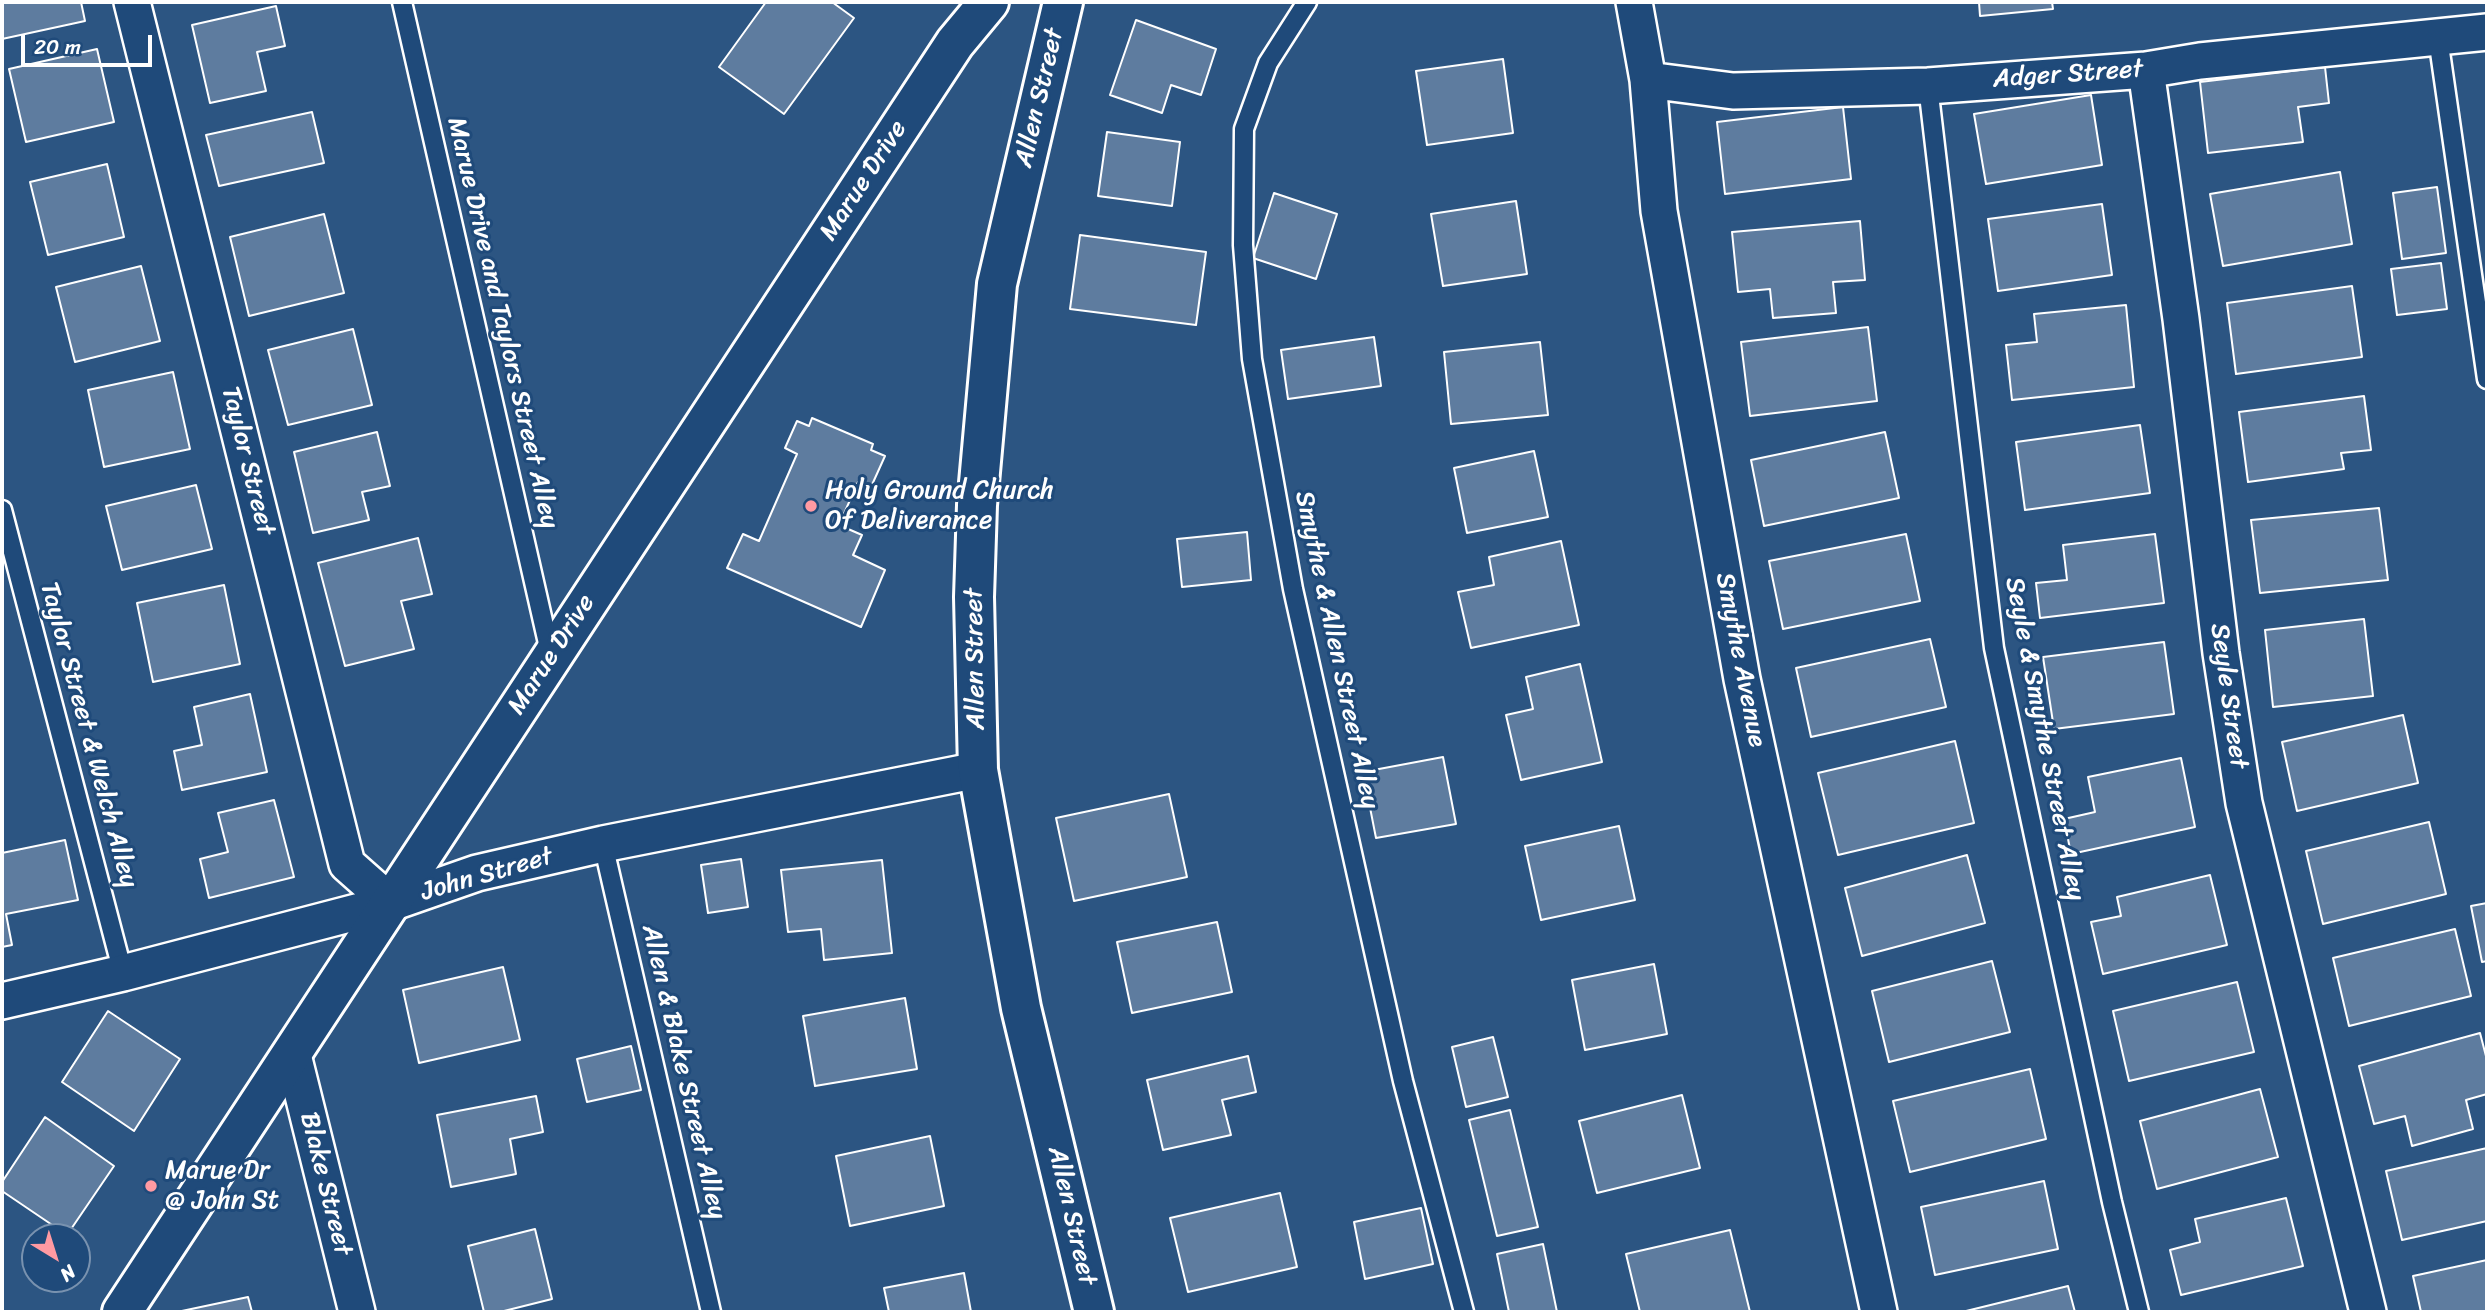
<!DOCTYPE html>
<html>
<head>
<meta charset="utf-8">
<style>
  body { margin:0 }
  #map { position:relative; width:2489px; height:1314px; overflow:hidden; background:#2c5582; font-family:Sriracha,sans-serif }
  canvas { display:block }
  .frame { position:absolute; inset:0; border:4px solid #fff; pointer-events:none }
  .north { position:absolute; left:21px; top:1223px; width:70px; height:70px; box-sizing:border-box; background:#1f4a7a; border:2px solid #7992af; border-radius:50%; rotate:142deg; font-size:19px; font-weight:700; line-height:28px; text-align:center; color:#fff }
  .north::after { content:''; display:block; margin:auto; width:24px; height:32px; background:#ff9aa2; clip-path:polygon(50% 0,100% 100%,50% 72%,0 100%) }
  .scale { position:absolute; left:21px; top:35px; width:131px; height:32px; box-sizing:border-box; border:4px solid #fff; border-top:0; padding-left:9px; font-size:21px; line-height:24px; white-space:nowrap; color:#fff; -webkit-text-stroke:5px #1f4a7a; paint-order:stroke }
</style>
</head>
<body>
<div id="map">
<canvas width="2489" height="1314"></canvas>
<div class="frame"></div>
<div class="north">N</div>
<div class="scale">20 m</div>
</div>
<script>
const c = document.querySelector('canvas').getContext('2d');
c.lineJoin = 'round';
function fill(path, color) {
  c.fillStyle = color;
  c.fill(path, 'evenodd');
}
function trace(path, color, width, dash) {
  c.strokeStyle = color;
  c.lineWidth = width;
  c.lineCap = dash ? 'butt' : 'round';
  c.setLineDash(dash || []);
  c.stroke(path);
}
function drawText(font, color, halo, rows, align = 'center') {
  c.font = font + ' Sriracha,sans-serif';
  c.lineWidth = 6;
  c.setLineDash([]);
  c.textBaseline = 'middle';
  c.strokeStyle = halo;
  c.fillStyle = color;
  for (const [text, x, y, turn = 0] of rows) {
    c.save();
    c.translate(x, y);
    c.rotate((+turn || 0) * Math.PI / 180);
    c.textAlign = isNaN(turn) ? turn : align;
    if (halo) c.strokeText(text, 0, 0);
    c.fillText(text, 0, 0);
    c.restore();
  }
}
const building = new Path2D(`
  M2,2H81L85,21L2,39Z
  M766,2H832L854,18L784,114L719,67Z
  M1979,2H2052L2053,9L1980,16Z
  M276,6L285,46L257,52L266,91L210,103L192,25Z
  M1136,20L1216,49L1201,95L1171,85L1162,113L1110,95Z
  M97,49L114,122L26,142L9,69Z
  M1503,59L1513,133L1427,145L1416,71Z
  M2325,67L2329,103L2298,107L2303,142L2208,153L2200,82Z
  M2091,95L2102,165L1986,184L1974,114Z
  M1843,107L1851,179L1725,194L1717,122Z
  M312,112L324,163L219,186L206,135Z
  M1107,132L1180,142L1172,206L1098,196Z
  M107,164L124,237L48,255L30,182Z
  M2340,172L2352,244L2223,266L2210,194Z
  M2437,187L2446,253L2402,259L2393,193Z
  M1274,193L1337,214L1316,279L1253,258Z
  M1516,201L1527,274L1443,286L1431,214Z
  M2102,204L2112,275L1998,291L1988,219Z
  M324,214L344,293L249,316L230,237Z
  M1860,221L1865,280L1833,282L1836,313L1773,318L1770,289L1738,292L1732,232Z
  M1080,235L1206,252L1196,325L1070,309Z
  M2441,263L2447,309L2397,315L2391,269Z
  M141,266L160,341L75,362L56,287Z
  M2352,286L2362,357L2236,374L2227,303Z
  M2126,305L2134,387L2012,400L2006,345L2037,342L2034,314Z
  M1868,327L1877,401L1750,416L1741,342Z
  M353,329L372,405L288,425L268,350Z
  M1374,337L1381,386L1288,399L1281,350Z
  M1540,342L1548,415L1451,424L1444,352Z
  M173,372L190,449L104,467L88,390Z
  M2364,396L2371,450L2341,453L2344,469L2248,482L2239,412Z
  M812,418L873,444L871,450L885,456L871,487L858,482L839,525L862,535L853,555L885,570L861,627L727,568L743,534L759,541L797,454L785,448L797,421L809,426Z
  M2140,425L2150,493L2025,510L2016,442Z
  M377,432L390,486L362,492L369,520L313,533L294,452Z
  M1885,432L1899,498L1764,526L1751,460Z
  M1534,451L1548,517L1467,533L1454,468Z
  M196,485L212,549L122,570L106,506Z
  M2379,508L2388,580L2260,593L2251,520Z
  M1247,532L1251,580L1182,587L1177,539Z
  M1906,534L1920,601L1783,629L1769,561Z
  M2155,534L2164,603L2040,618L2036,583L2067,580L2063,545Z
  M418,538L432,594L401,601L414,649L345,666L318,563Z
  M1561,541L1579,625L1471,648L1458,592L1494,585L1489,557Z
  M224,585L240,664L153,682L137,603Z
  M2364,619L2373,696L2273,707L2265,630Z
  M1930,639L1946,707L1811,737L1796,668Z
  M2164,642L2174,714L2054,729L2043,657Z
  M1580,664L1602,762L1521,780L1506,715L1533,709L1526,677Z
  M250,694L267,772L182,790L174,751L202,745L194,707Z
  M2403,715L2418,783L2297,811L2282,742Z
  M1955,741L1974,823L1838,855L1818,773Z
  M1443,757L1456,824L1376,838L1363,772Z
  M2181,758L2195,827L2071,854L2064,819L2095,812L2088,777Z
  M1169,794L1187,877L1074,901L1056,818Z
  M274,800L294,877L209,898L200,859L228,852L218,813Z
  M2429,822L2446,894L2323,924L2306,851Z
  M1619,826L1635,900L1541,920L1525,846Z
  M65,840L78,900L6,914L12,945L2,947V853Z
  M1967,855L1985,923L1862,956L1845,888Z
  M741,859L748,907L708,913L701,865Z
  M882,860L892,953L824,960L821,929L788,932L781,870Z
  M2210,875L2227,945L2103,974L2091,922L2121,916L2117,897Z
  M2487,903V961L2482,962L2471,906Z
  M1217,922L1232,992L1132,1013L1117,942Z
  M2455,929L2471,996L2349,1026L2333,958Z
  M1992,961L2010,1032L1889,1062L1872,991Z
  M1654,964L1667,1034L1585,1050L1572,980Z
  M503,967L520,1040L419,1063L403,990Z
  M2237,982L2254,1052L2129,1081L2113,1011Z
  M905,998L917,1069L815,1086L803,1016Z
  M108,1011L180,1059L134,1131L62,1082Z
  M2480,1033L2487,1060V1094L2466,1100L2473,1129L2412,1146L2405,1116L2374,1124L2359,1066Z
  M1493,1037L1508,1097L1466,1107L1452,1047Z
  M631,1046L641,1090L587,1102L577,1059Z
  M1248,1056L1256,1092L1222,1100L1231,1135L1163,1150L1147,1080Z
  M2030,1069L2046,1139L1910,1172L1893,1101Z
  M2260,1089L2278,1157L2157,1189L2140,1121Z
  M1682,1095L1700,1168L1597,1193L1579,1121Z
  M536,1096L543,1132L510,1139L516,1174L451,1187L437,1115Z
  M1510,1110L1538,1227L1497,1236L1469,1120Z
  M45,1117L114,1166L67,1235L2,1191V1182Z
  M930,1136L944,1206L850,1226L836,1156Z
  M2487,1148V1221L2402,1240L2386,1171Z
  M2044,1181L2058,1249L1935,1275L1921,1207Z
  M1280,1193L1297,1267L1188,1292L1170,1218Z
  M2286,1198L2303,1266L2181,1295L2170,1250L2200,1242L2195,1219Z
  M1421,1208L1433,1264L1365,1279L1354,1222Z
  M535,1229L552,1299L500,1312H484L468,1246Z
  M1730,1230L1750,1312H1640L1626,1254Z
  M1543,1244L1557,1312H1509L1497,1254Z
  M2487,1260V1312H2421L2413,1276Z
  M964,1273L971,1312H889L884,1288Z
  M2068,1286L2075,1312H1962Z
  M248,1297L252,1312H177Z`);
fill(building, '#5e7c9f');
trace(building, '#fff', 2);
const lane = new Path2D(`
  M402,2L550,652
  M1307,2L1268,63L1244,129L1243,245L1252,359L1293,589L1403,1081L1464,1312
  M2438,38L2487,379
  M1928,86L1994,648L2112,1202L2139,1312
  M2,510L123,973
  M603,844L711,1312`);
const street = new Path2D(`
  M132,2L347,864L391,903
  M1634,2L1648,80L1659,211L1742,679L1879,1312
  M2146,70L2181,319L2221,653L2244,803L2368,1312
  M1648,80L1733,91L1928,86L2146,70L2200,61L2487,32
  M2,1001L123,973L391,903L477,873L603,844L978,770
  M293,1055L357,1312`);
const secondary = new Path2D(`
  M1063,2L997,284L977,505L974,597L978,770L1021,1008L1094,1312
  M122,1312L955,43L989,2`);
trace(lane, '#fff', 23);
trace(street, '#fff', 40);
trace(secondary, '#fff', 44);
trace(lane, '#1f4a7a', 18);
trace(street, '#1f4a7a', 35);
trace(secondary, '#1f4a7a', 38);
for (const [x, y, r, color] of [
  [811,506,7,"#ff9aa2"],
  [151,1186,7,"#ff9aa2"]
]) {
  const dot = new Path2D();
  dot.arc(x, y, r, 0, 2 * Math.PI);
  c.fillStyle = color;
  c.fill(dot);
  trace(dot, '#1f4a7a', 2.5);
}
drawText('26px', '#fff', '#1f4a7a', [
  ["Adger Street",2068,75,-4],
  ["Allen Street",1040,98,-77],
  ["Marue Drive",864,181,-57],
  ["Marue Drive and Taylors Street Alley",502,323,77],
  ["Taylor Street",247,461,76],
  ["Smythe & Allen Street Alley",1336,650,78],
  ["Marue Drive",552,655,-57],
  ["Allen Street",976,659,-91],
  ["Smythe Avenue",1740,660,79],
  ["Seyle Street",2228,696,82],
  ["Taylor Street & Welch Alley",88,735,75],
  ["Seyle & Smythe Street Alley",2044,739,79],
  ["John Street",487,875,-16],
  ["Allen & Blake Street Alley",683,1072,77],
  ["Blake Street",325,1184,76],
  ["Allen Street",1071,1216,77]
]);
drawText('26px', '#fff', '#1f4a7a', [
  ["Holy Ground Church",825,491],
  ["Of Deliverance",825,521],
  ["Marue Dr",165,1171],
  ["@ John St",165,1201]
], 'left');
</script>
</body>
</html>
